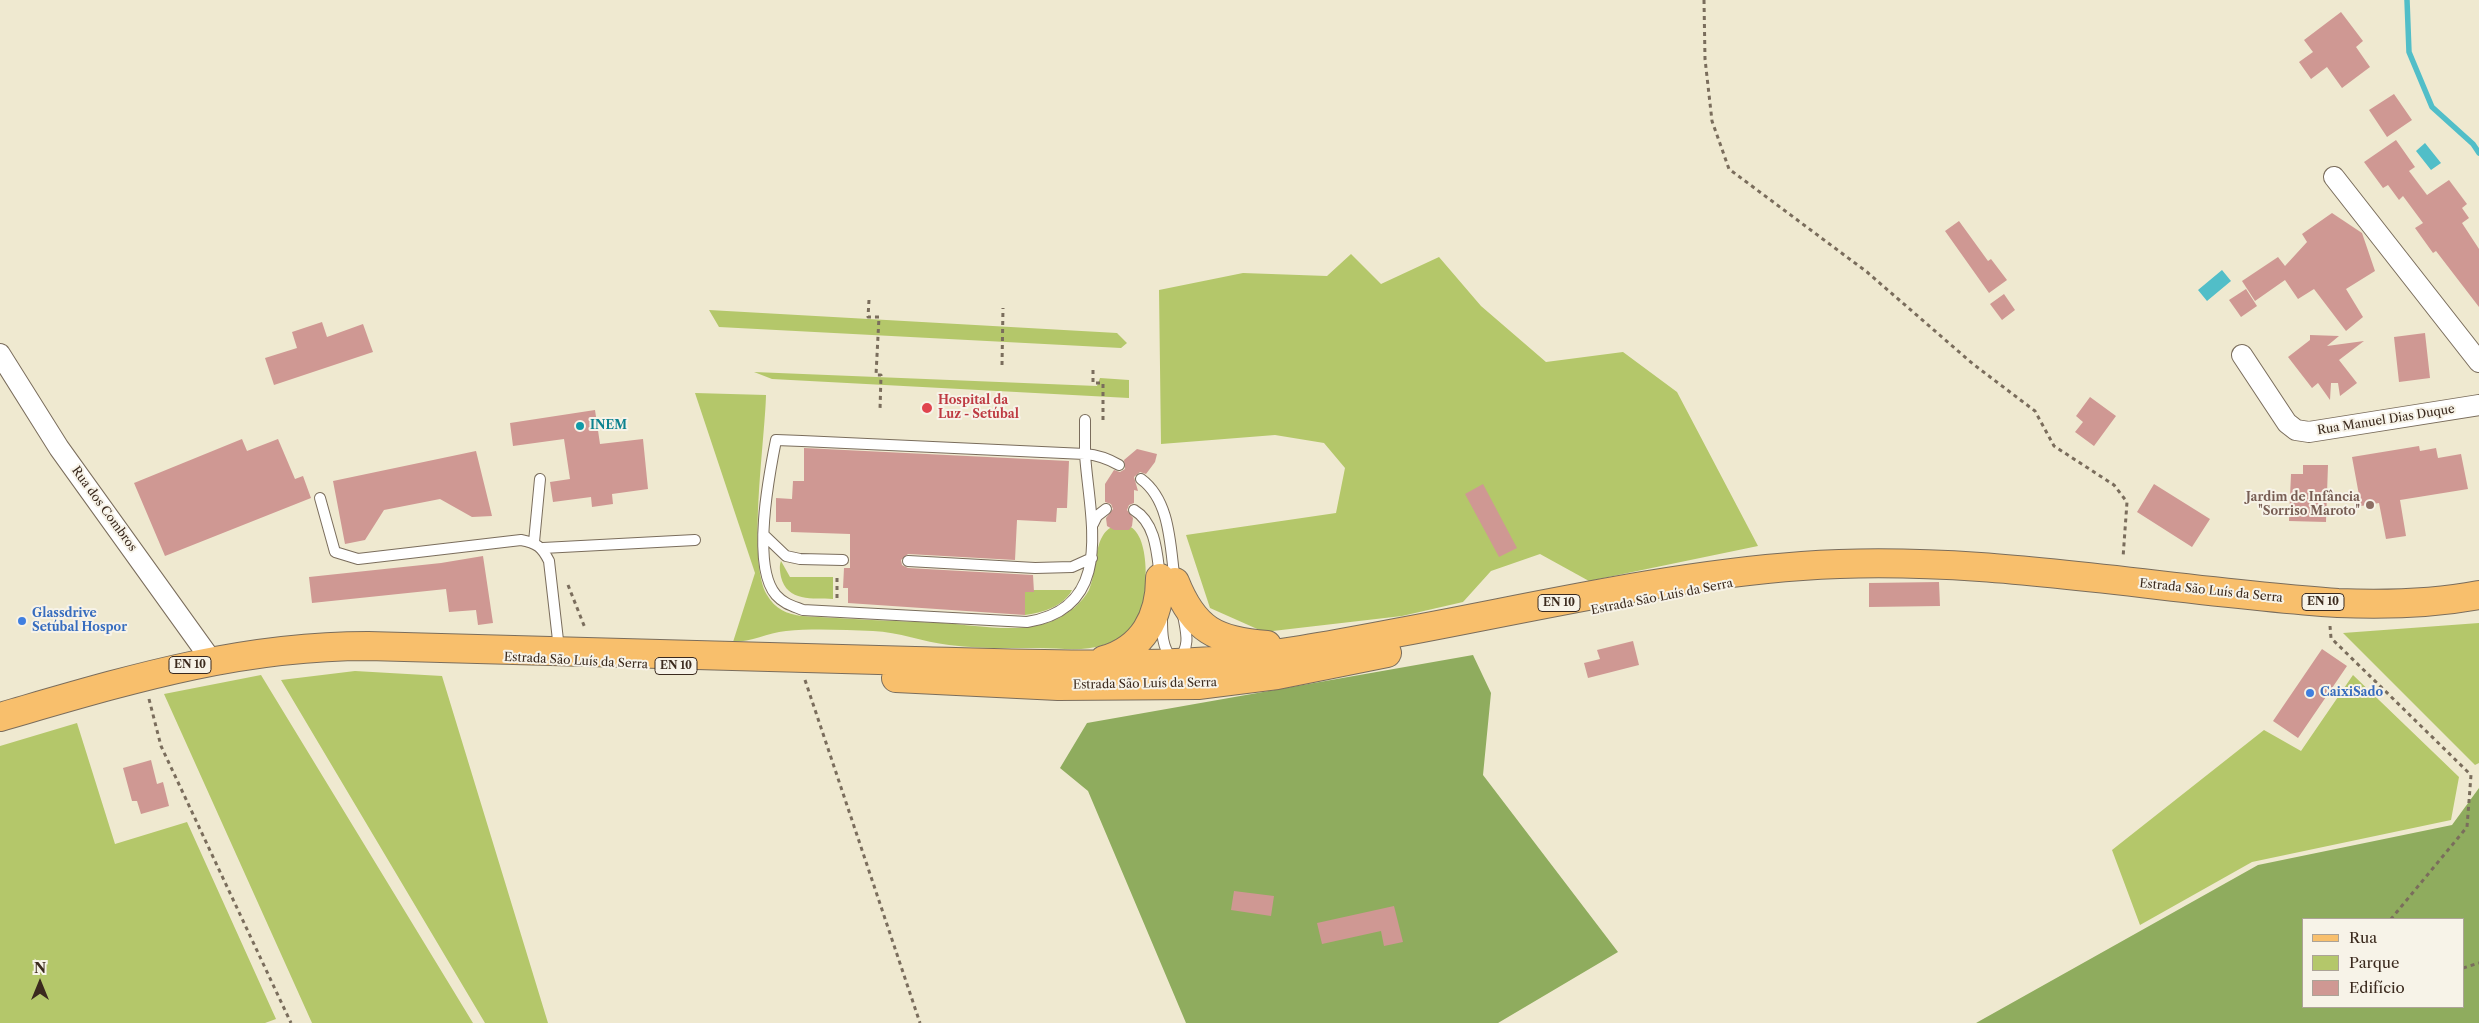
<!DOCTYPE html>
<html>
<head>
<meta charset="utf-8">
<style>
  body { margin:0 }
  #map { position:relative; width:2479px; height:1023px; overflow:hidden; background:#efe9d0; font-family:"Libre Caslon Text",serif }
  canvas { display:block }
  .legend { position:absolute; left:2302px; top:918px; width:162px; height:90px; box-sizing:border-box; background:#f7f3e8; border:1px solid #aca397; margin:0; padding:6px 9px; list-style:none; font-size:15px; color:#3b2a1e }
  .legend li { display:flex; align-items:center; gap:10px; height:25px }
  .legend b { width:25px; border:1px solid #aca397 }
  .north { position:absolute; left:15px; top:958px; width:50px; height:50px; -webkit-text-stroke:4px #f7f3e8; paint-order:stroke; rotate:0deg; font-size:14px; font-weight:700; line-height:20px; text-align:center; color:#3b2a1e }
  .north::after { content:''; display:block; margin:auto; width:18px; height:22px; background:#3b2a1e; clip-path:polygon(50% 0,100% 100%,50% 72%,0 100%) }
</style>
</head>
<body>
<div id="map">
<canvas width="2479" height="1023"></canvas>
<ul class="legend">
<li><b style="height:6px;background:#f8bf6c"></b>Rua</li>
<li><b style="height:14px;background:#b4c76a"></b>Parque</li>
<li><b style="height:14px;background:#cf9893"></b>Edifício</li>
</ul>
<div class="north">N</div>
</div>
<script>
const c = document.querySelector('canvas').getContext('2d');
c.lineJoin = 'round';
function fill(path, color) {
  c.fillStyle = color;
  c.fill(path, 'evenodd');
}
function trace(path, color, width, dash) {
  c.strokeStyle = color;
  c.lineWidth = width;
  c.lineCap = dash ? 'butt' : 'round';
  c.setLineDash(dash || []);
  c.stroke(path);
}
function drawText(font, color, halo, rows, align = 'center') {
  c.font = font + ' "Libre Caslon Text",serif';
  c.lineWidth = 4;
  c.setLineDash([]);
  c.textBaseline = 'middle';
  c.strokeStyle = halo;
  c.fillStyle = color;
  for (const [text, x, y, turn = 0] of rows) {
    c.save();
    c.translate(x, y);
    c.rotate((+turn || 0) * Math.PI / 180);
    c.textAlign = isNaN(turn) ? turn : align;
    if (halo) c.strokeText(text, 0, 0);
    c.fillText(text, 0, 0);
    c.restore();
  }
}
fill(new Path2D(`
  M1351,254L1381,284L1439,257L1481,306L1546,362L1623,352L1677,392L1758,546L1589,581L1540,554L1491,571L1463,602L1402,616L1264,632L1210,608L1186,535L1336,513L1345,468L1324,443L1275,435L1161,444L1159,290L1243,273L1327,276Z
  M709,310L1117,333L1127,343L1121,348L719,327Z
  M754,372L1097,386L1100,378L1129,380V398L772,379Z
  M695,393L766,395C765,440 747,561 767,595C775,609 787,614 801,616C848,619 895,621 942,623C977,625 1022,635 1055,620C1068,614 1082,603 1089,590C1099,569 1091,524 1123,525C1152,525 1148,596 1140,614C1133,630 1120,640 1103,645C1083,652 1060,648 1040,648C1010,648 978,649 949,645C923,642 899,632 873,631C845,630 814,628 786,631C767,633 752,642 733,642L755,573Z
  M781,561L790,577H833V599C813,598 787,602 781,577C780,571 779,566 781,561Z
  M1034,590H1072C1064,606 1042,613 1025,615V592Z
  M2479,623V763L2475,765L2343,633Z
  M355,671L442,676L548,1023H485L281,680Z
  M261,675L473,1023H312L164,694Z
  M2353,675L2459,777L2451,820L2252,862L2140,925L2112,850L2264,730L2301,751Z
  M77,723L115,844L187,822L276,1019L265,1023H0V746Z`), '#b4c76a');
fill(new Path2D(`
  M1473,655L1491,693L1483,775L1618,952L1498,1023H1186L1088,791L1060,768L1087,723Z
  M2479,788V1023H1976L2258,865L2452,825ZM2463,919V1007H2303V919Z`), '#8fac5e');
fill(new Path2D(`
  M2425,143L2441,163L2431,170L2416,151Z
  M2222,270L2231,281L2207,301L2198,290Z`), '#51bec8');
trace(new Path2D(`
  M2407,0L2409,52L2432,107L2473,144L2479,153`), '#51bec8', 5.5);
fill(new Path2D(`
  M2341,12L2363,41L2356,47L2370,67L2342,88L2327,67L2311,79L2299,62L2313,52L2304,40Z
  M2394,94L2412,120L2387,137L2369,110Z
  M2396,140L2415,167L2409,171L2427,195L2449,180L2467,204L2462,208L2469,218L2462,223L2479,249V307L2436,251L2433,253L2415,228L2423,223L2403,196L2399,200L2388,185L2383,188L2364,162Z
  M2332,213L2362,233L2375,271L2346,289L2363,317L2346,331L2314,289L2298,299L2285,280L2255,301L2242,281L2278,257L2285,266L2307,242L2302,234Z
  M1959,221L1988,261L1991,259L2007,280L1989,293L1945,231Z
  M2246,289L2257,306L2241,317L2229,300Z
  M2004,294L2015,310L2002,320L1990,304Z
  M322,322L327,337L363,324L373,352L274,385L265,358L297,348L292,332Z
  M2425,333L2430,378L2399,382L2394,337Z
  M2310,335L2339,336L2327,346L2364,341L2339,360L2357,383L2340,396L2338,383H2331L2330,400L2318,383L2312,388L2288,357L2310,340Z
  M2090,397L2116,416L2094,446L2075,432L2083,422L2076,416Z
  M595,410L600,444L643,439L648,489L612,494L613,504L592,507L591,497L553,502L550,482L570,479L564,439L513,446L510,423Z
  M242,439L247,451L278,439L295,479L303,476L311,498L165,556L134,483Z
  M2419,446L2420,451L2436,448L2438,458L2461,454L2468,489L2400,500L2406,536L2386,539L2379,503L2361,506L2352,457Z
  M804,448L1069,461L1067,508H1057L1056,522L1017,520L1015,560L908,554L901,560L902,565L908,568L1033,575L1034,592H1025V615L848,603V588H843L844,568H850V534L791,532V522H776V498L792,499L793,481H804Z
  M1137,449L1157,454L1155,462L1146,474L1140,472L1134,477L1138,491L1134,490V503L1129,505L1127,510L1133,518L1132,526L1129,530H1114L1107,526L1106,518L1113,509L1111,504L1105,502V484L1114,470L1120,472L1125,469L1124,460Z
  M476,451L492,516L472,517L440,499L384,510L365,540L345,544L333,481Z
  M2303,465H2328L2326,522L2289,521L2291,474H2303Z
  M1483,484L1517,548L1499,557L1465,494Z
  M2154,484L2210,519L2192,547L2137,512Z
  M483,556L493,623L478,625L476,610L449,612L446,589L312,603L309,577L441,563Z
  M1939,582L1940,606L1869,607V583Z
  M1633,641L1639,665L1588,678L1584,663L1600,659L1597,650Z
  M2322,649L2347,666L2298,738L2273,721Z
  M151,760L157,784L163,782L169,806L141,814L137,801H132L123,768Z
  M1234,891L1274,896L1271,916L1231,910Z
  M1394,906L1403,942L1384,946L1381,931L1322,944L1317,923Z`), '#cf9893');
const lane = new Path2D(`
  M1085,420C1085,431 1085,443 1085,454C1089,517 1117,608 1027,622L803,610C793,606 784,604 776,595C751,566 769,475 776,440L802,441L1085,454C1098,455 1107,458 1119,465
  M1141,479C1171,501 1170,547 1175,582
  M320,498L335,552L358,559L521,540C537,543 542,547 549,561L559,649
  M1134,510C1156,523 1157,554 1160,577
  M1093,524L1097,516L1106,509
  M764,535L786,556L800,559L843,560
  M534,542L540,479
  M543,548L695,540
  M908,561L1035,568L1072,567L1092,558
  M1162,619C1162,633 1162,647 1172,659
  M1178,660C1191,646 1186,632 1183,615`);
const street = new Path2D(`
  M2334,177L2479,362
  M0,354L59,448L212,661
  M2242,355L2287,423L2296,430L2309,432L2479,405`);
const primary = new Path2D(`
  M1175,582C1194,630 1216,641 1267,645
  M1104,660C1143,649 1160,617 1160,578
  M896,678L1058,686L1198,685L1277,675L1387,653
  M0,717C125,681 236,646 368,646C550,650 733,657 915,661C1014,663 1115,668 1213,661C1273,656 1332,645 1390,634C1527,609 1664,576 1802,566C1981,553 2160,591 2338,603C2386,605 2431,604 2479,595`);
trace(lane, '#7a6d5c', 12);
trace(street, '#7a6d5c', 22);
trace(primary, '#7a6d5c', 30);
trace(new Path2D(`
  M1704,0L1705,59L1712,121L1729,169L1867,272L1973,364L2035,411L2054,446L2114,485L2127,502L2123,558
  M869,300L868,317H879L876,375H881L880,410
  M1002,365L1003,308
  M1093,370V383H1103V420
  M568,585L585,628
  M837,598V575
  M2330,626L2331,638L2471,775L2467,827L2391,919
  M805,680L920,1023
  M149,699L161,746L291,1023
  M2463,968L2479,963`), '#7a6d5c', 3, [4, 4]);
trace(lane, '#fff', 10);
trace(street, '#fff', 20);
trace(primary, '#f8bf6c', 28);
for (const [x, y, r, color] of [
  [927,408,6,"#e0444e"],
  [580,426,5,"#0f9aa8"],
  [2370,505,5,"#8d6e63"],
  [22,621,5,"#3f7fe0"],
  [2310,693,5,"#3f7fe0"]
]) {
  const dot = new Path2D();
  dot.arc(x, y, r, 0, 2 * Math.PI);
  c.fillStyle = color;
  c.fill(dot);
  trace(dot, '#f7f3e8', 2);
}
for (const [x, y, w] of [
  [2323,602,42],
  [1559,603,42],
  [190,665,42],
  [676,666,42]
]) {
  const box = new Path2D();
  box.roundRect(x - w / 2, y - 8.5, w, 17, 4);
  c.fillStyle = '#f7f3e8';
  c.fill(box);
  trace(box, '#3b2a1e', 1);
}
drawText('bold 11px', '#3b2a1e', null, [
  ["EN 10",2323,602],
  ["EN 10",1559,603],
  ["EN 10",190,665],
  ["EN 10",676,666]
]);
drawText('bold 12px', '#be3a42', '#f7f3e8', [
  ["Hospital da",938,401],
  ["Luz - Setúbal",938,415]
], 'left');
drawText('12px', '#3b2a1e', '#f7f3e8', [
  ["Rua Manuel Dias Duque",2386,420,-9],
  ["Rua dos Combros",104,509,54],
  ["Estrada São Luís da Serra",2211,591,6],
  ["Estrada São Luís da Serra",1662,597,-11],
  ["Estrada São Luís da Serra",576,661,3],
  ["Estrada São Luís da Serra",1145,684,-1]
]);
drawText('bold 12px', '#0d838f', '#f7f3e8', [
  ["INEM",590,426]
], 'left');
drawText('bold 12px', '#785e54', '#f7f3e8', [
  ["Jardim de Infância",2360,498],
  ["\"Sorriso Maroto\"",2360,512]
], 'right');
drawText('bold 12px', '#366cbe', '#f7f3e8', [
  ["Glassdrive",32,614],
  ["Setúbal Hospor",32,628],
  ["CaixiSado",2320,693]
], 'left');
</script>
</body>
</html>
